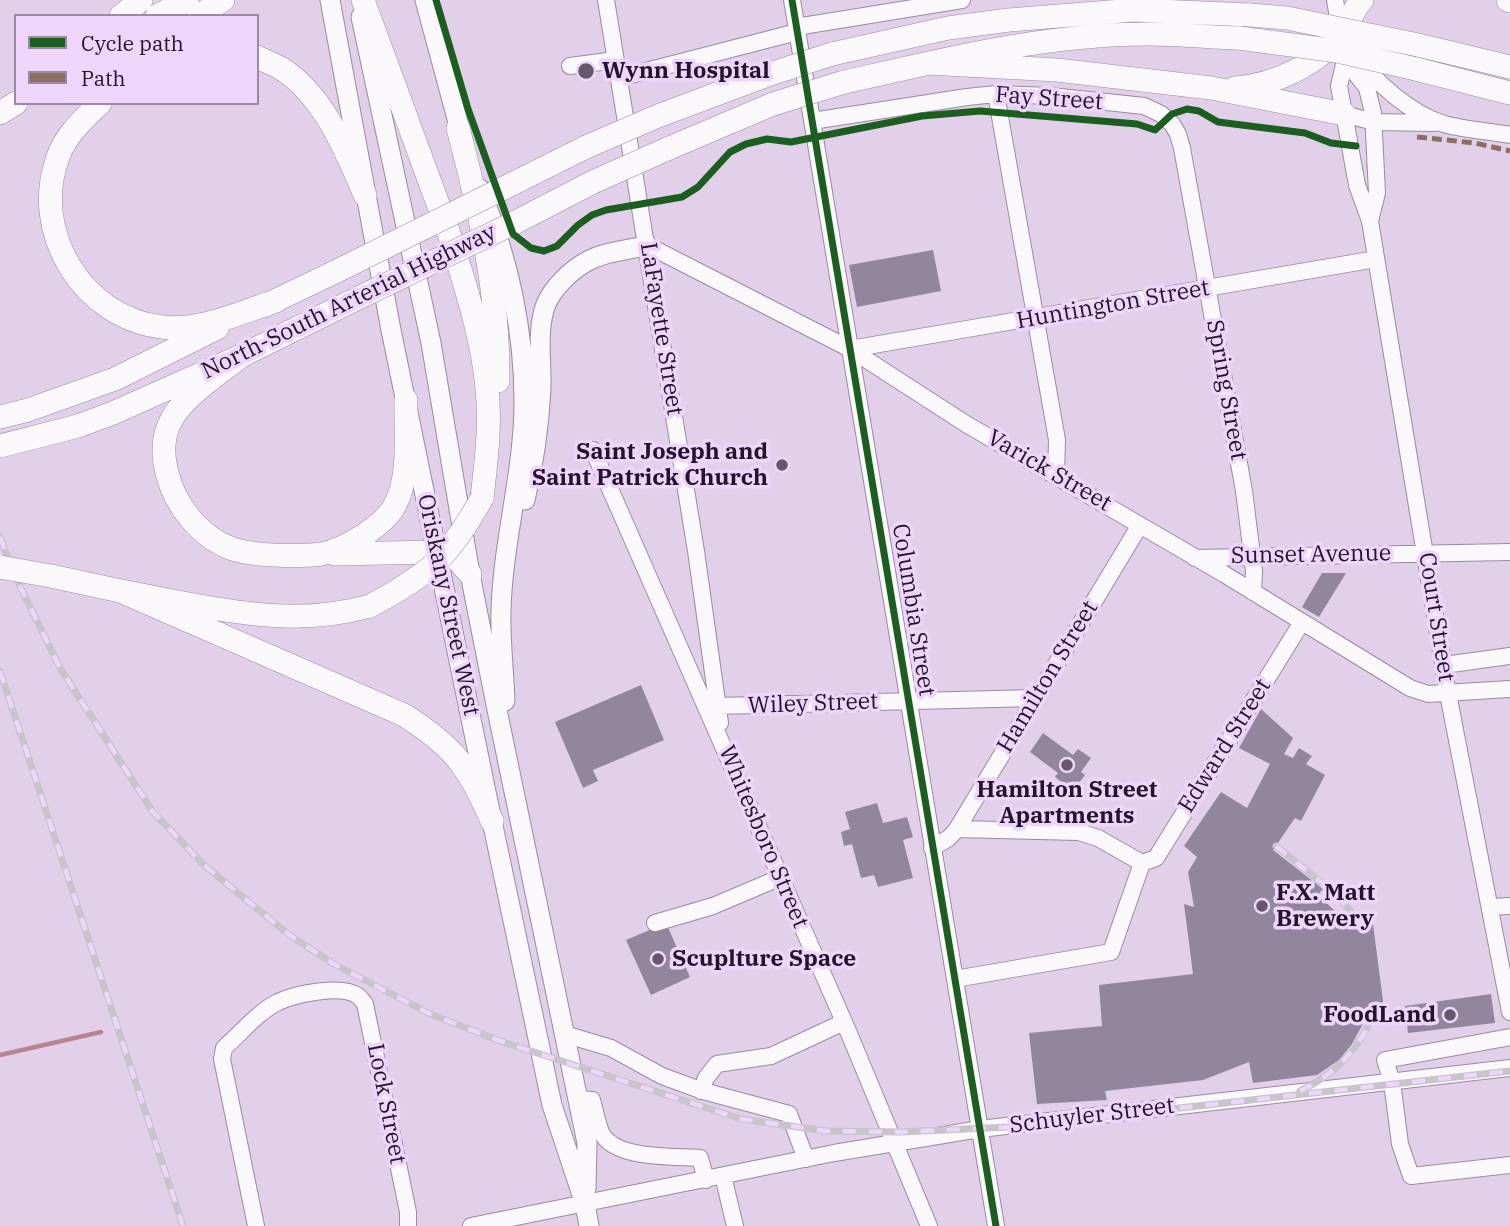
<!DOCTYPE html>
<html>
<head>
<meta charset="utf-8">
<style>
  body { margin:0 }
  #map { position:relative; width:1510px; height:1226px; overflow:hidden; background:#e2d0eb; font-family:"IBM Plex Serif",serif }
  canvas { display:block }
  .legend { position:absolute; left:14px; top:14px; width:245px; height:91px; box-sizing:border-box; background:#eed5fc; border:2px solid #9d88a8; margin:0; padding:9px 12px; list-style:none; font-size:21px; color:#23142b }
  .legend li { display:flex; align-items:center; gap:14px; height:35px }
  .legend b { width:35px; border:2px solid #9d88a8 }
</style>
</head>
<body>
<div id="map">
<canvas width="1510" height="1226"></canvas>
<ul class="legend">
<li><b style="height:9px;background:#1b5e20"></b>Cycle path</li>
<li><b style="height:9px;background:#8d6e63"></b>Path</li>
</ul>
</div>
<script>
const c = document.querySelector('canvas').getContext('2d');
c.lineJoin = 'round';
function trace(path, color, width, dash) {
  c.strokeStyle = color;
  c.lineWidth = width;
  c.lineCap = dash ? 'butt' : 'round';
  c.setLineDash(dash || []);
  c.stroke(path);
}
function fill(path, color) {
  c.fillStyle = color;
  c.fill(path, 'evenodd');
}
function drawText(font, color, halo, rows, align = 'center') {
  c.font = font + ' "IBM Plex Serif",serif';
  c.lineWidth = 7;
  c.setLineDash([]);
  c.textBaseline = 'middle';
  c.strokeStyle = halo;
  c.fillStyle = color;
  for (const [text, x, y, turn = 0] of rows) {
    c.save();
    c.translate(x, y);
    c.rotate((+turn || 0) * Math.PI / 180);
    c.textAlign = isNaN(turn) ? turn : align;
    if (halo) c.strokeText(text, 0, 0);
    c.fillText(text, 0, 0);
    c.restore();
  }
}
trace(new Path2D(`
  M0,1055L101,1032`), '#b88491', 4.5);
fill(new Path2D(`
  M933,250L941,291L857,307L849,265Z
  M1322,573H1346L1319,617L1302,607Z
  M641,685L664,740L593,770L598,781L583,788L555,722Z
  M1261,709L1293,738L1284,754L1293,758L1299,748L1312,756L1306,764L1325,775L1301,821L1295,818L1273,850L1323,889L1318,895L1352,927L1373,924L1385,1016L1366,1018L1352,1044L1339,1060L1317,1075L1253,1083L1249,1062L1203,1080L1105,1091L1107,1100L1037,1104L1029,1033L1102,1026L1099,985L1193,974L1184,904L1194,907L1188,872L1197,857L1184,846L1221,792L1247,808L1270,764L1239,748Z
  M1043,733L1073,755L1078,749L1091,758L1081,772L1085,775L1073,791L1055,777L1058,773L1030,752Z
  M877,803L883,823L907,817L913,837L903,840L913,878L878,887L874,875L861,878L852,844L844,846L841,832L850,829L845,812Z
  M666,923L690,977L651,995L626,940Z
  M1491,994L1495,1023L1408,1033L1405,1006Z`), '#91869d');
const minor = new Path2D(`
  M606,0L696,551L720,723
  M792,0L996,1226
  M1335,0L1345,60L1339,86L1357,185L1370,221L1448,694L1510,1012
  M796,27L962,0
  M1354,53C1375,82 1409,113 1444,124C1465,130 1489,131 1510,135
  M1345,60L1367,88L1373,113L1377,193L1370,221
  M570,66L615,60
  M619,78L797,32
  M996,94L1057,440L1056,476
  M1344,114L1374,122L1435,123
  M812,121L967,97L996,94L1051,96L1144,106L1161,114L1172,124L1178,134L1182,148L1244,491L1254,571L1253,592
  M647,245L850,349L966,424L1224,574L1410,688L1428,694L1510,689
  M850,349L1376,259
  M593,450L848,1031L929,1226
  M1195,558L1510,552
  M1444,665L1510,656
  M717,706L1035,698
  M957,829L1079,832L1098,838L1142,863
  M932,848L949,838L957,829L1140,525
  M1142,863L1156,858L1302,622
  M1490,907L1510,906
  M655,923L713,906L779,878
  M955,979L1111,952L1142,863
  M564,1034L611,1048L662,1076L703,1091L789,1114L806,1159
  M1510,1037L1385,1060L1392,1082L1400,1144L1411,1176L1510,1165
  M701,1091L706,1078L717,1064L771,1056L844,1022
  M578,1099L592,1100C595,1110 597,1122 601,1132C614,1160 674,1156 700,1158L706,1180
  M723,1176L735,1226
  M256,1226L222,1059L224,1048C240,1034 258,1012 278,1002C295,994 342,984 358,996C361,998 363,1002 365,1004L408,1212V1226
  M471,1226L834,1153L980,1129L1510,1068`);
const major = new Path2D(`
  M330,0L391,330L492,821L552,1105L585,1204L589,1226
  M425,0L463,141
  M361,17L431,343L470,574L496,705L587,1143L586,1189
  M480,189C508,257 524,329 524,402C524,472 503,540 501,610C500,640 504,671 505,701
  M525,500C534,463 539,427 541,389C542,362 536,331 546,304C553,288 570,271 586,262C605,251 627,251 647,245`);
const highway = new Path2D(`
  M363,0L452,242C466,289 483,340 487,389C491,425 486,462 482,498
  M1508,0L1510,1
  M121,16L141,0
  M157,16L187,0
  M198,16L223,0
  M1418,45L1510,67
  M832,54L948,28L1009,20L1134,10L1250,15
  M257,57C265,61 274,64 282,69C324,96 346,151 365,195
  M928,63L1057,70L1211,88L1344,114
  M1416,69L1510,93
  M841,83C941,60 1045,34 1148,34C1178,34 1209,37 1239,38
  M1235,88C1273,85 1317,66 1341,33C1349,22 1353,10 1362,0
  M100,103C84,119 66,134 58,157C30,232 83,318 162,327C200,332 241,312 276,301
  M0,113L16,103
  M658,116L770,74
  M458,128C480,212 499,295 498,381
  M667,149L773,104
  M510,185L586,147
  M514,223L593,182
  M264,306L337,271
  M241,356C220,373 186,395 173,417C162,435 162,453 167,473C175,505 199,536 230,548C250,556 299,557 321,554C344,550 384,526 395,505C411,474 405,434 406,400
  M0,417L28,410L115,379L217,328
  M0,446L78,426L113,413L241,356L352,301
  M335,554L437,552L455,557L470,574
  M51,576C95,586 139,595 183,603C248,615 305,624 370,606
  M125,593L404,715C456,748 467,766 492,821`);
trace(minor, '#998aa1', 18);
trace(major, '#998aa1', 21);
trace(highway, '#998aa1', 24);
trace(minor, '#fbf8fc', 16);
trace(major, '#fbf8fc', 19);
trace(highway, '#fbf8fc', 23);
const rail = new Path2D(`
  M0,537L15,576L60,668L153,812L204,865L288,934L332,963L430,1014L503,1042L741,1119L826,1131L900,1132L1010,1127L1510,1071
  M0,671L183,1226
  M1276,846L1337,895L1362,925
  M1300,1091C1335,1074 1356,1052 1373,1017`);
trace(rail, '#c9c4cc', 7);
trace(rail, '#eed5fc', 4.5, [13]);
const highwayBridge = new Path2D(`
  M1250,15L1287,18L1418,45
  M1239,38L1337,51L1416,69
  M770,74L832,54
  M773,104L841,83
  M586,147L658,116
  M593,182L667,149
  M337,271L510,185
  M352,301L514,223
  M0,567L51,576
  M370,606C429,575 450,556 482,498`);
trace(highwayBridge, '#998aa1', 24, []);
trace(highwayBridge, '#fbf8fc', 23);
trace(new Path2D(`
  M1417,137L1475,143L1510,151`), '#8d6e63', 5, [10, 5]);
trace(new Path2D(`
  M436,0L468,109L513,234L531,248L544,251L557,246L578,225L592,215L606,210L682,197L698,187L730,152L746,144L767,139L791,142L922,116L980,111L1137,124L1155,130L1172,114L1187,109L1199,111L1218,122L1305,133L1331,143L1356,146
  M792,0L996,1226`), '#1b5e20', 7);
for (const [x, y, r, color] of [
  [586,71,9,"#66566e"],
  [782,465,7,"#66566e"],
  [1067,765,7,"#66566e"],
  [1262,906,7,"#66566e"],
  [658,959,7,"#66566e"],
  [1450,1015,7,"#66566e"]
]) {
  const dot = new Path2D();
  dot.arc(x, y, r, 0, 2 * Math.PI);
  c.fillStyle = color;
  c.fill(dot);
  trace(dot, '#eed5fc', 2.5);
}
drawText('bold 23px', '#23142b', '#eed5fc', [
  ["Wynn Hospital",602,71],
  ["Saint Joseph and",768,452,"right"],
  ["Saint Patrick Church",768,478,"right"],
  ["Hamilton Street",1067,790,"center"],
  ["Apartments",1067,816,"center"],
  ["F.X. Matt",1276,893],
  ["Brewery",1276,919],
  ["Scuplture Space",672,959],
  ["FoodLand",1436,1015,"right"]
], 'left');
drawText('23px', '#23142b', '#eed5fc', [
  ["Fay Street",1049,99,4],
  ["North-South Arterial Highway",349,302,-26],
  ["Huntington Street",1113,305,-10],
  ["LaFayette Street",661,329,81],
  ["Spring Street",1226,390,80],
  ["Varick Street",1049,471,30],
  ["Sunset Avenue",1311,555,-1],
  ["Oriskany Street West",448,605,78],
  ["Columbia Street",913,610,81],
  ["Court Street",1436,617,81],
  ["Hamilton Street",1048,677,-59],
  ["Wiley Street",813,704,-2],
  ["Edward Street",1225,746,-58],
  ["Whitesboro Street",763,837,67],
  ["Lock Street",386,1104,79],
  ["Schuyler Street",1092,1116,-7]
]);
</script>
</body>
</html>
